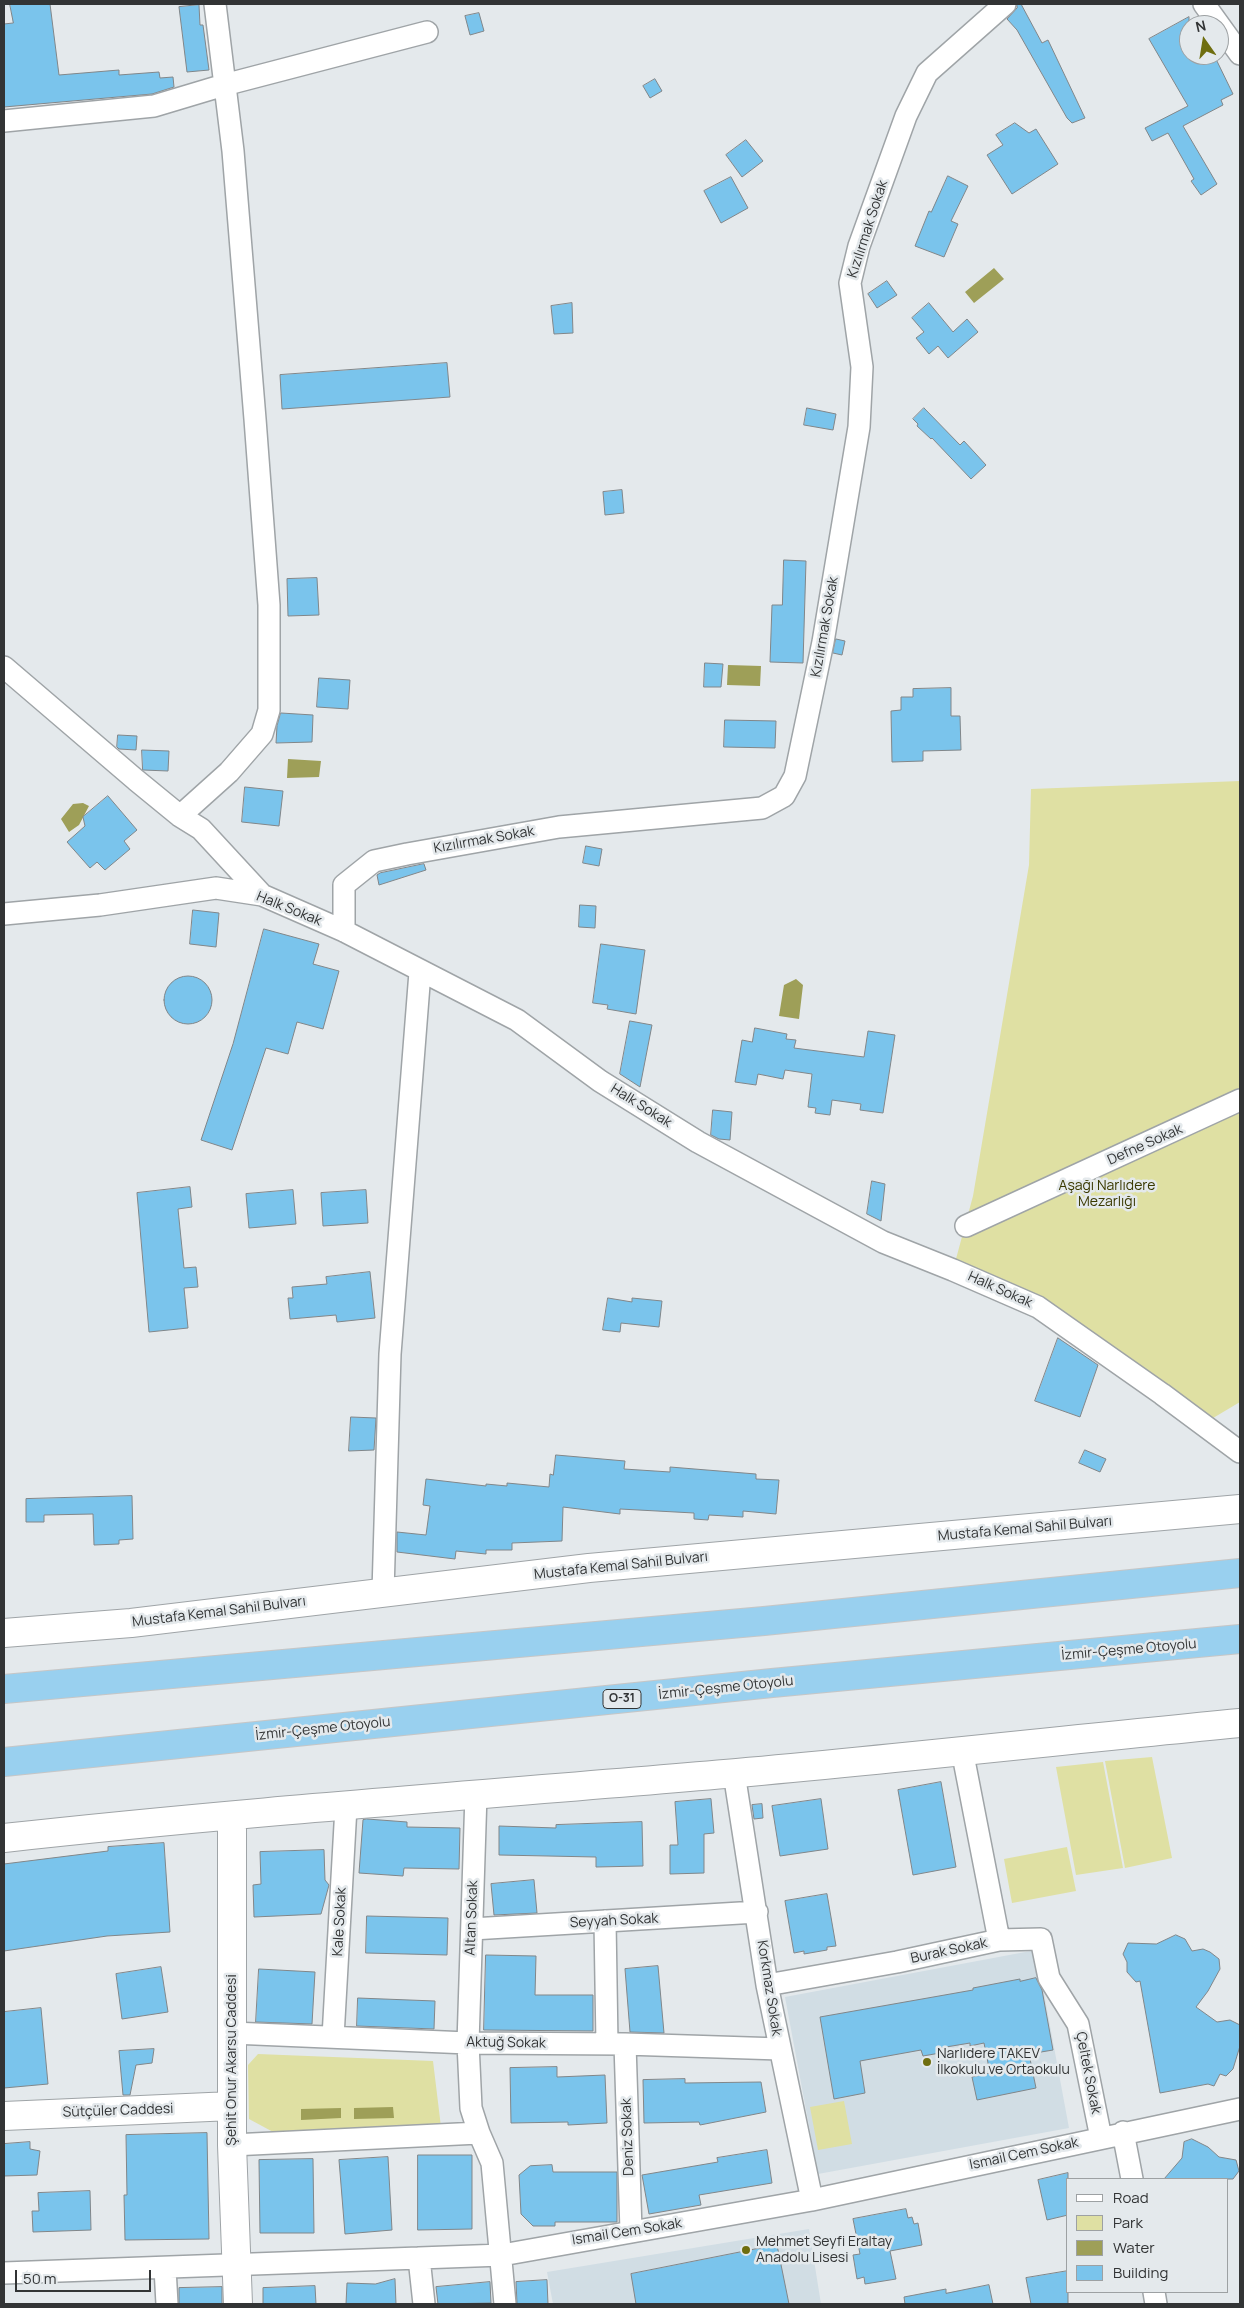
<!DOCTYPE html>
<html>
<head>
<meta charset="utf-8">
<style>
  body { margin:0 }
  #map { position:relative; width:1244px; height:2308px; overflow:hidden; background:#e4e9ec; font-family:Manrope,sans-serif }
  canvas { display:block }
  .frame { position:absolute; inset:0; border:5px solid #323435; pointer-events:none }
  .legend { position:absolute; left:1066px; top:2178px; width:162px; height:115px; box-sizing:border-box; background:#e4e9ec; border:1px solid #9da1a3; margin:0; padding:6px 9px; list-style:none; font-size:15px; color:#323435 }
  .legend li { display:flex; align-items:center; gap:10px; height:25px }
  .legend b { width:25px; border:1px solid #9da1a3 }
  .north { position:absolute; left:1179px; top:15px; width:50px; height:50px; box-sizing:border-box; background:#e4e9ec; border:1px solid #9da1a3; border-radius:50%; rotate:347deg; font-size:14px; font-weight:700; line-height:20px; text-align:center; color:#323435 }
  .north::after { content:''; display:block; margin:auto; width:18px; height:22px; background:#6f6e0f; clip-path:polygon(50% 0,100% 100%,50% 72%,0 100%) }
  .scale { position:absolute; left:15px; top:2270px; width:136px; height:22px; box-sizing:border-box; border:2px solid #323435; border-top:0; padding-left:6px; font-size:15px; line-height:18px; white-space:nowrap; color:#323435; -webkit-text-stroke:4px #e4e9ec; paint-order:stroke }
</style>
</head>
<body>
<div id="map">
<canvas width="1244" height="2308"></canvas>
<div class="frame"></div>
<ul class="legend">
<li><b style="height:6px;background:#fff"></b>Road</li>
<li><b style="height:14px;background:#dfe0a3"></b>Park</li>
<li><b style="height:14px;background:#9e9f58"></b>Water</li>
<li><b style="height:14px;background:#7ac4ec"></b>Building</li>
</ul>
<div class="north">N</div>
<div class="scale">50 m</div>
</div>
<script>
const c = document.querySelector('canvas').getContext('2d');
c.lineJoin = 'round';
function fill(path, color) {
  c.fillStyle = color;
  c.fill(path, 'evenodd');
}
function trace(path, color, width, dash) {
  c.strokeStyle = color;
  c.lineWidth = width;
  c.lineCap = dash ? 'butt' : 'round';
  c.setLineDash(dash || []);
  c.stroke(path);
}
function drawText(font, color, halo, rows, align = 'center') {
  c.font = font + ' Manrope,sans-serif';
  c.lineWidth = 5;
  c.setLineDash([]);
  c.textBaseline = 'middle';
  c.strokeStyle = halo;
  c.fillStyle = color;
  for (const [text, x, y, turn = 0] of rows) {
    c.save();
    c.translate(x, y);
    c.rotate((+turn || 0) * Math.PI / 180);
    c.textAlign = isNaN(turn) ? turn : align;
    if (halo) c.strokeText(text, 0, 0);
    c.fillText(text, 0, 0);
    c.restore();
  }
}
fill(new Path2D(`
  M1036,1950L1069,2128L818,2174L785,1997Z
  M809,2229L821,2304H553L547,2272Z`), '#d1dde4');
fill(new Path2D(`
  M1240,781V1402L1203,1424L1038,1307L953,1270L973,1196L1029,865L1031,789Z
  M1152,1757L1172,1858L1125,1868L1105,1761Z
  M1103,1762L1123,1868L1076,1875L1056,1767Z
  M1067,1847L1076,1891L1012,1903L1004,1859Z
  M258,2054L433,2061L441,2127L275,2133L249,2119L248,2065Z
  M844,2101L852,2144L818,2150L810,2107Z`), '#dfe0a3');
fill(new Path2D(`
  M994,268L1004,279L974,303L965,292Z
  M728,665L761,666L760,686L727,685Z
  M288,759L321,761L319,777L287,778Z
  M83,803L89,806L79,825L69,832L61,819L73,804Z
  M796,979L803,985L799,1019L779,1016L784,985Z
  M393,2107L394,2118L354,2119V2108Z
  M341,2108V2118L301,2120V2109Z`), '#9e9f58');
const building = new Path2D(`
  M10,4H50L59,75L119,70V75L159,72L160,78L173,77L174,87L152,94L4,107V24L13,23Z
  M1017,4H1021L1042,43L1048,40L1085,118L1072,123L1067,118L1017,30L1007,19L1017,8Z
  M199,5L200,25H203L209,70L187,72L179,7Z
  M479,13L484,31L470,35L465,16Z
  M1189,17V55H1214L1233,94L1221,100L1223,105L1183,126L1217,184L1201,195L1191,181L1194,179L1168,133L1152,141L1145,128L1188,106L1149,39Z
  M655,79L662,91L650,98L643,86Z
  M1015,123L1029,133L1036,129L1058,164L1012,194L987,155L1003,145L996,135Z
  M746,140L763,161L742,177L726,155Z
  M948,176L968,186L951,221L958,224L944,257L915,246L929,211L931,212Z
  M731,177L748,208L721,223L704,191Z
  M887,281L897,295L877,308L868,294Z
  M572,303L573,333L554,334L551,306Z
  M929,303L953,332L967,319L978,332L948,358L938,346L929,354L916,338L924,332L912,318Z
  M447,363L450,397L282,409L280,375Z
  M807,408L836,414L833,430L804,425Z
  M924,408L960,445L964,441L986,465L971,479L932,438L931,439L917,426L918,424L913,419Z
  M622,490L624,513L605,515L603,492Z
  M784,560L806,561L803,663L770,662L772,605H782Z
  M317,578L319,615L288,616L287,579Z
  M836,639L845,641L842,655L833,653Z
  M705,663L723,664L721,687H704Z
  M319,678L350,680L348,709L317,707Z
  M951,688V716H960L961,750L923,751V761L892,762L891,711L901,710V697H913V689Z
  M281,713L313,715L312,742L276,743L277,726Z
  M725,720L776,721L775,748L724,747Z
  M118,735L137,736L136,750L119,749L117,747Z
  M142,750L169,751L168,771L143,770Z
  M245,787L283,791L279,826L242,822Z
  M108,796L137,830L124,841L130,849L105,870L97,862L90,868L67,842L85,826L83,817Z
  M586,846L602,849L599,866L583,863Z
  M424,864L426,870L379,885L377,875L380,873Z
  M580,905L596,906L595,928L579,927Z
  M193,910L219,913L216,947L190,944Z
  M264,929L319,944L313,964L339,971L323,1029L297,1022L288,1054L266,1048L232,1150L201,1140L233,1044Z
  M601,944L645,950L636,1014L607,1009L608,1005L593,1003Z
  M164 1000a24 24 0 1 1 48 0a24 24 0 1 1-48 0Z
  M630,1021L652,1025L640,1087L620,1074Z
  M755,1028L787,1034L786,1039L796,1040L794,1048L864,1057L868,1031L895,1035L883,1113L860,1110L861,1104L832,1100L830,1115L815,1113L816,1108L808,1107L812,1074L785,1070L783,1079L758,1074L756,1085L735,1082L742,1040L752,1042Z
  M713,1110L732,1112L730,1140L719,1139L711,1135Z
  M872,1181L885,1184L881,1221L867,1214Z
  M190,1187L192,1207L178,1209L184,1268L196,1267L198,1287L184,1288L188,1328L149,1332L137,1193Z
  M293,1190L296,1224L249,1228L246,1194Z
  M366,1190L368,1223L323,1226L321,1193Z
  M370,1272L375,1318L337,1322L336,1315L290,1319L288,1298H293L292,1287L327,1284L326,1277Z
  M608,1298L632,1302V1298L662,1301L659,1327L621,1323L620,1332L603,1330Z
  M1058,1338L1098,1365L1080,1417L1035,1401Z
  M351,1417L376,1418L374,1450L349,1451Z
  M1085,1450L1106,1459L1100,1472L1079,1463Z
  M556,1455L625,1461L624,1469L670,1472V1467L756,1474V1479L779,1480L776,1514L743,1511V1517L709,1515L708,1520L694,1519V1513L620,1509V1514L563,1507L562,1541L512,1543V1550H486V1554L456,1551L455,1559L397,1552V1532L426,1535L430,1506L423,1505L426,1479L486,1486V1484L507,1486V1483L549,1487L550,1474L553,1475Z
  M132,1496L133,1539L119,1540V1544L94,1545L93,1514L44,1515V1522H26V1499Z
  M941,1782L956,1867L913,1875L898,1790Z
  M711,1799L714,1833L704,1834V1873L670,1874V1845H678L675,1802Z
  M821,1799L828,1849L780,1856L772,1806Z
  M762,1804L763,1818L754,1819L752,1805Z
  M367,1819L407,1822V1827L460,1828L459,1869L404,1868L403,1876L359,1873L363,1820Z
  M642,1822L643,1866L596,1867V1857L499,1855V1826L556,1828V1825Z
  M164,1843L170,1932L107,1936L4,1951V1864L108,1851V1847Z
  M324,1850L325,1880L329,1885L321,1914L254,1917L253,1885L261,1884L260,1852Z
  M534,1880L537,1913L494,1915L491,1884Z
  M827,1894L836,1946L827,1947V1950L804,1954V1951L794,1953L785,1901Z
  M367,1916L448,1918L447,1955L366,1953Z
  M1176,1935L1185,1939L1192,1951L1203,1949L1210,1952L1219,1959L1220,1969L1208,1991L1196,2007L1217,2022L1230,2020L1240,2025V2046L1233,2069L1226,2076L1220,2074L1214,2086L1208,2084L1160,2093L1140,1981L1136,1982L1127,1972V1962L1123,1954L1128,1943L1156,1944Z
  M486,1955L536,1956L535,1995H593V2031L484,2030Z
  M658,1966L664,2033L630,2032L625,1969Z
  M161,1967L168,2012L122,2019L116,1974Z
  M259,1969L315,1972L312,2024L256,2022Z
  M1036,1978L1042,1990L1053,2050L1029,2054L1036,2088L977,2100L972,2077L990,2073L984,2043L970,2046V2043L940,2048V2053L923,2056L921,2050L860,2061L865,2093L834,2099L820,2017L973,1990V1988L1020,1979V1981Z
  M358,1998L435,2001L434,2029L357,2026Z
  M41,2008L48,2084L4,2088V2012Z
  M154,2049L152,2063L136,2065L130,2095H123L119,2051Z
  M557,2067V2077L605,2075L607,2123L568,2125V2122L511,2123L510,2068Z
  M685,2079V2083L761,2082L766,2112L700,2125L699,2122L644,2123L643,2080Z
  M207,2133L209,2239L125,2240L124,2195H127L126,2135Z
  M1192,2139L1208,2147L1219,2157L1236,2160L1239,2171L1233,2179H1164L1182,2158L1184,2142Z
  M30,2142V2149L40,2151L37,2175L4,2176V2144Z
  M767,2150L772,2183L699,2195L701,2205L649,2214L642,2175L718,2162L717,2158Z
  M418,2155H472V2229L418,2230Z
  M388,2157L392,2230L345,2234L339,2160Z
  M313,2159L314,2233H260L259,2160Z
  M552,2165L553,2172H617V2222H555V2226H533L521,2214L519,2175L530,2166Z
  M1068,2173V2215L1047,2220L1038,2180Z
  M90,2191L91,2230L33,2232L32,2211H39L38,2193Z
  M906,2209L908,2218L912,2217L914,2224L918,2223L922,2245L890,2251L896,2279L865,2284L864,2277L857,2279L853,2255L860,2254L853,2219Z
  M777,2245L789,2304H636L631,2274Z
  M1068,2271V2304H1031L1026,2278Z
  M395,2279L396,2304H346L347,2283L375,2284Z
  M547,2280L548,2304H517L516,2282Z
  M490,2282L491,2303L438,2304L436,2287Z
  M989,2285L993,2304H905L904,2297L946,2289V2293Z
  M315,2286L316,2304H263V2288Z
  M222,2287V2304H179V2288Z`);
fill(building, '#7ac4ec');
trace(building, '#818689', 1);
const street = new Path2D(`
  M1204,4L1240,54
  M4,121L154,106L224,85L427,32
  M4,667L136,780L180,816L201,829L262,895
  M180,816L229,772L262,734L269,710V605L255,419L233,151L215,4
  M4,914L100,905L216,888L262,895L344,931L517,1020L600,1081L698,1142L883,1242L953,1270L1038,1307L1162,1394L1240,1452
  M344,931V885L374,861L407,854L559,827L762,808L784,796L795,776L823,642L859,427L862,367L850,283L859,246L906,116L927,73L1005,4
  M966,1226L1240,1100
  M383,1592L390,1354L420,972
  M962,1750L999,1940
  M734,1773L767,1985L812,2200
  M476,1794L468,2043L471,2108L479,2133
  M605,1921L607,2044
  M472,1929L757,1912
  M767,1985L897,1962L999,1940L1041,1939L1049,1978L1078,2024L1101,2138
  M232,2033L468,2043L625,2044L780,2049
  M333,2037L346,1807
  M625,2044L631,2231
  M1123,2132L1132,2179
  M232,2145L479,2133L492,2163L505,2304
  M419,2258L424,2304
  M165,2268L167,2304
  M4,2273L502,2255L812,2200L1240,2109
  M1154,2292L1156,2304`);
const secondary = new Path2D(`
  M4,1633L131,1623L589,1568L1240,1509
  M232,1817V2145L238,2304
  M4,1838C248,1811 493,1794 737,1773C905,1758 1073,1739 1240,1723
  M4,2116L232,2106`);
const highway = new Path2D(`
  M4,1689L764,1621L1240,1573
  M4,1762L772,1683L1240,1639`);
trace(street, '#9fa4a7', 24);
trace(secondary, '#9fa4a7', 30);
trace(highway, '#c6c6c6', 30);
trace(street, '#fff', 21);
trace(secondary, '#fff', 28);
trace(highway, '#99d0ef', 28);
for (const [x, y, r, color] of [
  [927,2062,5,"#6f6e0f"],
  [746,2250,5,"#6f6e0f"]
]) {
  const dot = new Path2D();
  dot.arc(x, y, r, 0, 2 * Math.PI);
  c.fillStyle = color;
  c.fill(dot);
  trace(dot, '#e4e9ec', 2);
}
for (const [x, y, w] of [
  [622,1699,38]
]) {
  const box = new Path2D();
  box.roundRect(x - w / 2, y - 9.5, w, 19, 4);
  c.fillStyle = '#e4e9ec';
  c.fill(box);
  trace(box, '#323435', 1);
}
drawText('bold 12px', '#323435', null, [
  ["O-31",622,1699]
]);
drawText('14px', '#323435', '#e4e9ec', [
  ["Kızılırmak Sokak",868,229,-72],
  ["Kızılırmak Sokak",825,627,-80],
  ["Kızılırmak Sokak",484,840,-10],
  ["Halk Sokak",289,909,22],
  ["Halk Sokak",641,1106,32],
  ["Defne Sokak",1145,1145,-24],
  ["Halk Sokak",1000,1290,24],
  ["Mustafa Kemal Sahil Bulvarı",1025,1529,-5],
  ["Mustafa Kemal Sahil Bulvarı",621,1566,-6],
  ["Mustafa Kemal Sahil Bulvarı",219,1612,-7],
  ["İzmir-Çeşme Otoyolu",1129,1650,-5],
  ["İzmir-Çeşme Otoyolu",726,1688,-6],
  ["İzmir-Çeşme Otoyolu",323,1729,-6],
  ["Altan Sokak",472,1918,-88],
  ["Seyyah Sokak",614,1921,-3],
  ["Kale Sokak",340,1922,-87],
  ["Burak Sokak",949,1951,-12],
  ["Korkmaz Sokak",769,1988,81],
  ["Aktuğ Sokak",506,2043,1],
  ["Şehit Onur Akarsu Caddesi",232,2060,-90],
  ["Çeltek Sokak",1088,2073,79],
  ["Sütçüler Caddesi",118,2111,-2],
  ["Deniz Sokak",628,2137,-92],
  ["Ismail Cem Sokak",1024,2154,-12],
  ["Ismail Cem Sokak",627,2232,-9]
]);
drawText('14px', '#3a3900', '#e4e9ec', [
  ["Aşağı Narlıdere",1107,1186],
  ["Mezarlığı",1107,1202]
]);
drawText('14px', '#323435', '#e4e9ec', [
  ["Narlıdere TAKEV",937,2054],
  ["İlkokulu ve Ortaokulu",937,2070],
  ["Mehmet Seyfi Eraltay",756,2242],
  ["Anadolu Lisesi",756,2258]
], 'left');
</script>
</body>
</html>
